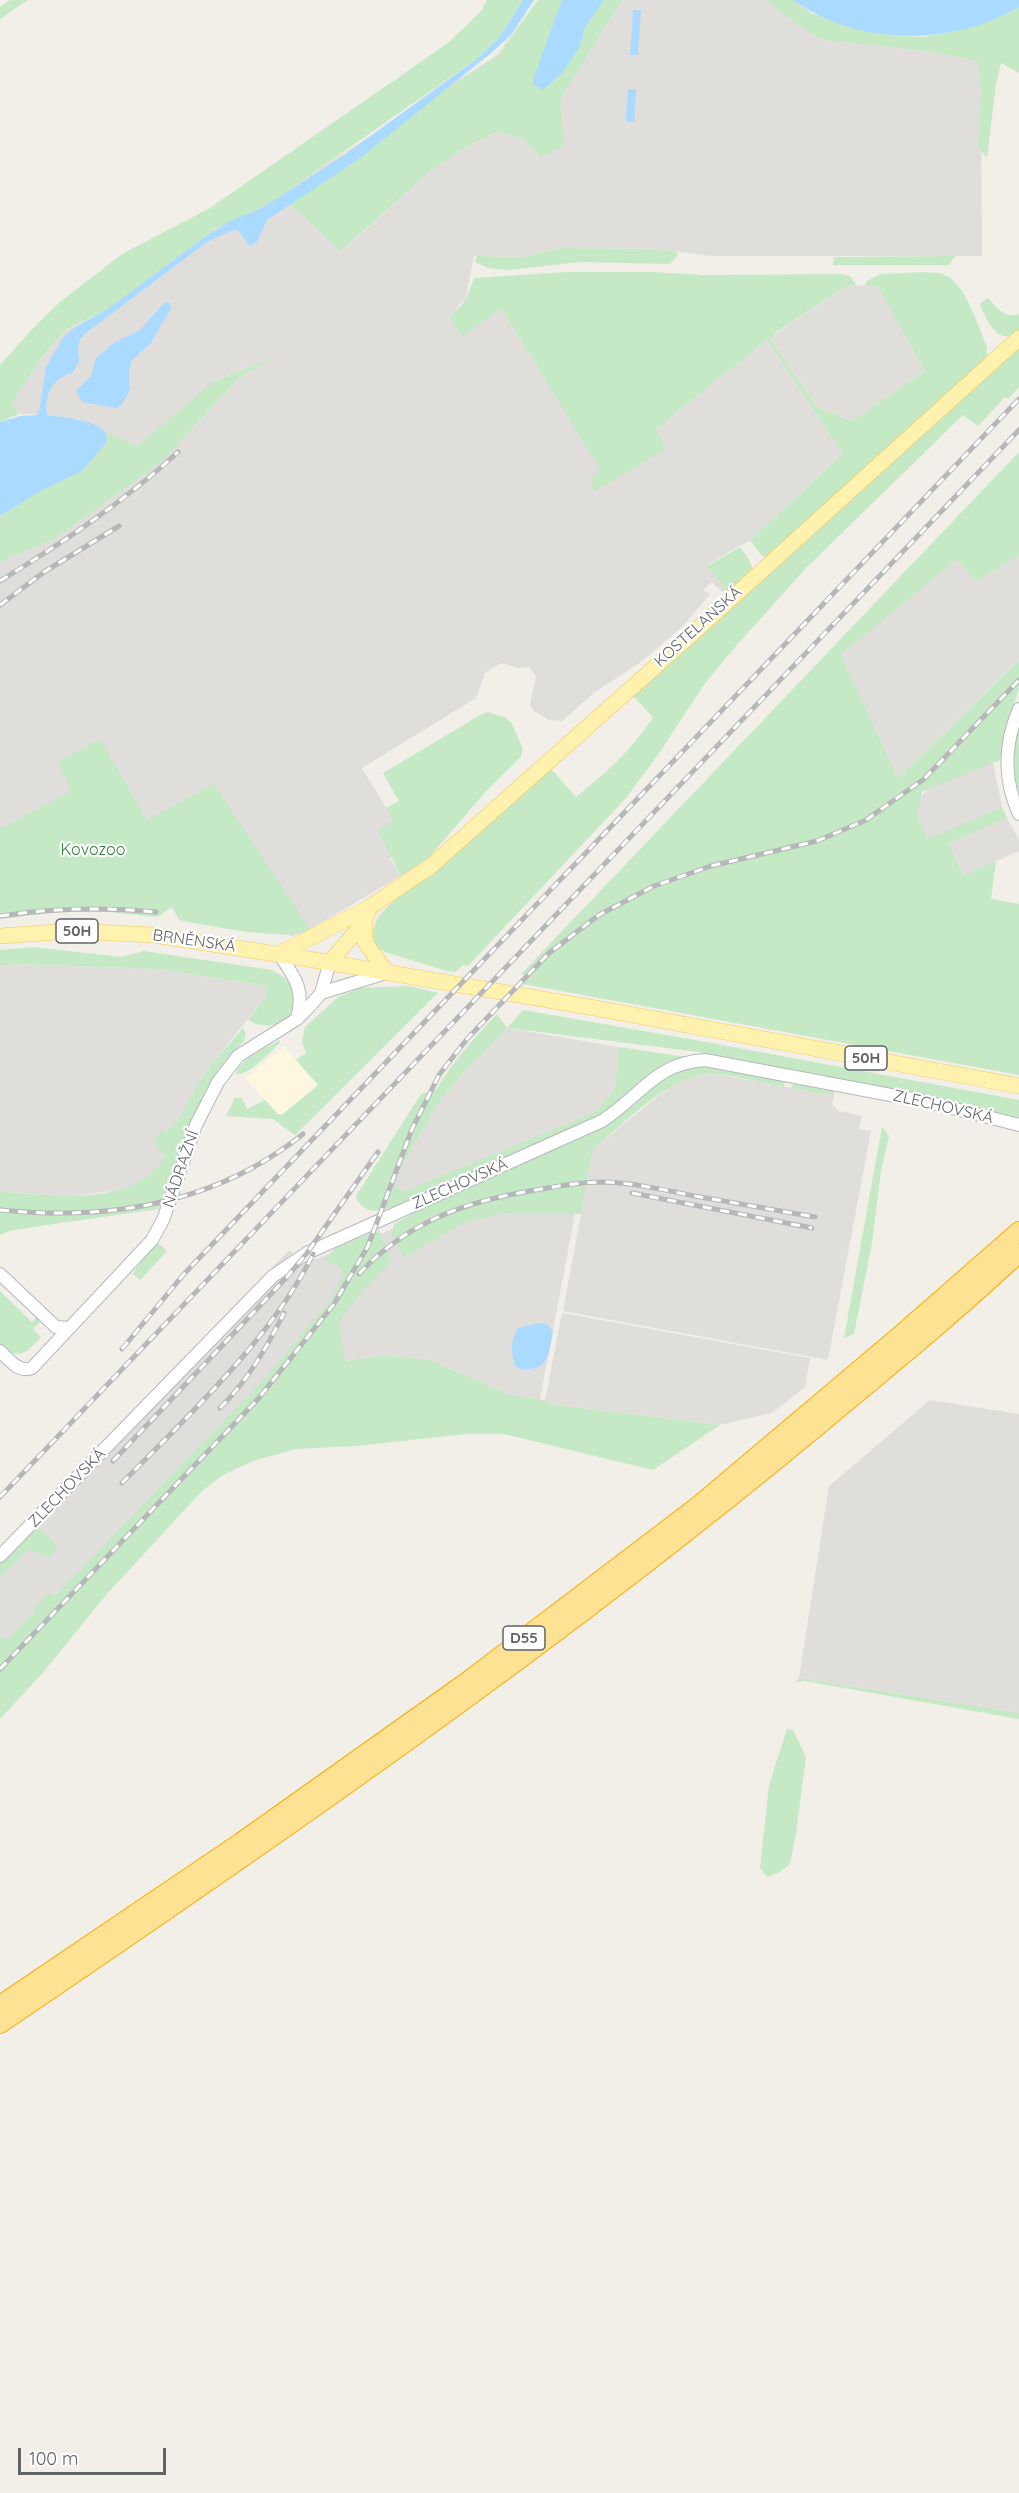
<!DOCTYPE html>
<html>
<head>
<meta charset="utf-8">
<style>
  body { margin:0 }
  #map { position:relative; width:1019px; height:2493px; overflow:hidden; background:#f1efe8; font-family:Quicksand,sans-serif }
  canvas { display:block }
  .scale { position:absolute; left:18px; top:2448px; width:148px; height:27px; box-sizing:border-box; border:3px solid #5f6368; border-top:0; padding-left:8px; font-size:18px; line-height:21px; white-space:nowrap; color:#5f6368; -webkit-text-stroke:4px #fff; paint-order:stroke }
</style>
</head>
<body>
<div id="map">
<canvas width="1019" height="2493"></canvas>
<div class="scale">100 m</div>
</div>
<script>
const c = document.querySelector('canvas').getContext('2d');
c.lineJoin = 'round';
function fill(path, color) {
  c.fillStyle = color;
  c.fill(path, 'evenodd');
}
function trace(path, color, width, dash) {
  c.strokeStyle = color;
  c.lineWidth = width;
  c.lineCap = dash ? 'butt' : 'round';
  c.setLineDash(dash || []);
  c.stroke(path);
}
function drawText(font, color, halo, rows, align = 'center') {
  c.font = font + ' Quicksand,sans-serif';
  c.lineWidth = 4.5;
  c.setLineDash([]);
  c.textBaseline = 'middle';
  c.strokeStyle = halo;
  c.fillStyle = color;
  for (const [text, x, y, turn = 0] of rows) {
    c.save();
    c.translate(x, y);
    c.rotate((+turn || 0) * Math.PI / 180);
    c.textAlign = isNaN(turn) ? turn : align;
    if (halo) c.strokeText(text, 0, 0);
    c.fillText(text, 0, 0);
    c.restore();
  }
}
fill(new Path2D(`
  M284,1046L318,1085L282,1115L278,1114L245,1078Z`), '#fef7e0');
fill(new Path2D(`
  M537,0L498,56L342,156L288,203L342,251L428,173L466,147L497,132L523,139L541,157L560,100L622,0H766L800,27L824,40L924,51L978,61L981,93L982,256H710L661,249L560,248L522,257L474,256L465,301L461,302L449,319L462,336L501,308L540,372L667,447L656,429L767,340L843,454L750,540L707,565L727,591L722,592L712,582L703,590L710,594L683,626L641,662L595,692L562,721L549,720L534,711L530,705L536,676L529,667L518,668L501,663L485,673L476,698L362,768L394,821L392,856L390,858L401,876L305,932L292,936L179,920L172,907L157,917L110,912H58L0,919V562L56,538L161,462L240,377L276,356L216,380L138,446L80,420L49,415L21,414L11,404L36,366L63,332L108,310L212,231L250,213L497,55Z
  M848,285L877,286L925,371L852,421L817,407L771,338L776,333Z
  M1019,555V659L898,778L841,655L956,558L976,582Z
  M990,749L1002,807L928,840L913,805L948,769Z
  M1007,818L1019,840V851L963,876L949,843Z
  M16,964L159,969L267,986L265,998L210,1066L200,1080L180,1119L165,1133V1156L158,1169L129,1189L63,1197L0,1191V966Z
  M507,1028L619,1047L615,1089L595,1112L403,1193L393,1182L436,1107L462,1074Z
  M717,1074L834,1096L832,1105L839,1111L862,1116L859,1129L871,1131L828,1360L563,1311L593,1149L658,1096L678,1083L697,1076Z
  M587,1150L540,1399L510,1395L430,1360L385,1355L344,1361L309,1374L26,1659L0,1635V1549L289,1250L303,1264L536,1173Z
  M562,1313L810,1358L805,1387L772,1413L720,1425L549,1404L545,1400Z
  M930,1400L1019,1414V1713L799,1678L829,1486Z`), '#e0deda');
fill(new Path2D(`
  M10,0H28L0,19V7Z
  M487,0H523L499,38L478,58L270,203L213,230L110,308L64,331L40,360L12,403L19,414L0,422V365L34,327L60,302L122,254L210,208L448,43L481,11Z
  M538,0H622L560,100L564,146L541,157L523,139L497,132L466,147L428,173L341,251L288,203L342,156L498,56Z
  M766,0H793L811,13L886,35L921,37L952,32L1009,13L1019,7V73L1001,63L996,84L987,158L978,147L981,93L978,61L924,51L824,40L800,27Z
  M560,248L661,249L678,252L677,256L670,264L581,262L508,270L488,268L475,262L477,256L522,257Z
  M955,256L949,265H833L834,257Z
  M566,272H651L704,275L844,274L851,277L856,285H848L776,332L771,339L817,407L852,421L925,371L877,286H865L867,281L881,274C900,274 924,270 942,274C965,280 978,327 987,347V356L983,362L766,557L762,556L750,540L843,454L767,340L656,429L667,448L594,492L590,479L600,469L501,308L462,337L449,318L465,301L474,278Z
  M988,298C996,308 1006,319 1019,314V330C998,349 986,319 980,304Z
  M1019,344V387L1008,399L1005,397L978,426L963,415L806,568L736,646L706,682L657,756L626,798L468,966L463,965L455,972L447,971L385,952L376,946C360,915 414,887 434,874V871L551,769L576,797C604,775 634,748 653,717L633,696Z
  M281,354L240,377L161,462L56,538L0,562V516L43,490L82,471L107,437L105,431L138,446L212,382Z
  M1019,452V555L976,582L957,559L841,655L898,778L1019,660V688L1007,728L1000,760L922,792L917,815L928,839L1002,807L1007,818L949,843L963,876L996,861L991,899L1019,904V1075L523,984L531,976L521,974Z
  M740,547C760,574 754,571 731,591H727L707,566Z
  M489,712L504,717L511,722L523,749L520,758L488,789L429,857L401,876L378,831L393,821L386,808L399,801L383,773L482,714Z
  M1019,722V796C1012,770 1012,748 1019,722Z
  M100,739L147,820L214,784L310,929C288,943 207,925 179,920L172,907L157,917L110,912H58L0,919V829L71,791L58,762Z
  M34,947L121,957L144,951L272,970L285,978L291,986L294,985C294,991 295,999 294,1005C291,1027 263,1030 248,1020L265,998L267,986L159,969L16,964L0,966V950Z
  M408,986L438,993L295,1135L273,1119L226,1116L235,1098H242L247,1109L265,1100L278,1114L282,1115L318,1085L296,1060L306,1053L302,1042L305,1027L338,997L360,988Z
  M523,1010L695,1040L1019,1100V1120L942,1099L699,1052L507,1028L462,1074L436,1107L393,1182L403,1192L595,1112L615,1089L619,1047L686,1057L668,1062L645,1078L628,1096L596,1119L406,1203C388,1208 364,1220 356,1196L421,1094L436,1090C453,1061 474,1038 497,1014L507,1028Z
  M243,1028L246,1034L244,1041L225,1061L195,1114L159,1209L40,1226L9,1231L0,1235V1191C49,1196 137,1208 165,1156L153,1140L162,1130L165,1133L179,1119L200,1080L210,1066Z
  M279,1040L280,1043C269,1052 251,1075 236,1074C238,1060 267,1048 279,1040Z
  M703,1067L785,1080L784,1087C762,1083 739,1076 716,1074C672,1072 626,1122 593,1149L581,1214L503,1213L464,1223L404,1257L392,1236L394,1224L438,1199L596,1129L656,1084L679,1070Z
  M795,1082L834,1090V1096L791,1088Z
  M882,1127L889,1136L881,1171L872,1243L854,1334L844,1338Z
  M379,1230L392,1261L366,1287L339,1322L345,1361L385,1355L430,1360L510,1395L545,1400L549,1404L720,1425L653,1470L504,1434H466L356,1446L296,1449L253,1461L223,1475L202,1491L107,1594L40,1676L0,1719V1635L6,1640L36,1610L34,1608L50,1593L54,1597L268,1375L329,1302L344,1275L342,1269L326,1260L335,1247Z
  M157,1242L167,1251L140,1280L133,1274L142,1259Z
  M0,1291L32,1322L37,1317L41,1321L33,1329L41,1337C26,1353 21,1360 0,1347Z
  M33,1530H42L57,1545L54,1553L48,1558L29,1549L0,1577V1562Z
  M799,1678L1019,1713V1719L805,1681L796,1682Z
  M787,1729L793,1730L806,1757L796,1833L790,1864L780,1872L767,1877L760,1868L769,1785Z`), '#c5e8c5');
fill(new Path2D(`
  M523,0H534L511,35L490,54L359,159L267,220L257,242L250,246L238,230L230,231L207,242L86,333L80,339L78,349L79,362L73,372C53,379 44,393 47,415C62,417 97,420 106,433L107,442L82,471L43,490L0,516V422L20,416L37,415L40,407L46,367L63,338L72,329L109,308L203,238L230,221L262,208L343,156L478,58L499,38Z
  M562,0H604L585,27L580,46L563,72L543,90L533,84L534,77Z
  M793,0H1019V7C950,47 858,46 793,0Z
  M633,10H641L638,55H630Z
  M628,89H636L634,122L626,121Z
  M165,302L170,303L171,308L151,343L132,360L129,372L130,389L121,406L115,408L82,402L76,391L91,376L96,358L114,343L140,330Z
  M540,1323L548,1325L553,1332C549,1350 550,1368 529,1369C522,1370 520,1369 515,1366C511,1352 510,1340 518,1328Z`), '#aadaff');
const minor = new Path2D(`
  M1019,709C1004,744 1003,779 1019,814
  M279,954C295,978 305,989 297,1019
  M321,993L386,973
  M0,1274L56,1327L69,1328
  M0,1351C9,1360 19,1373 32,1368L152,1240L163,1220L196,1125L218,1082L238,1056L297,1019L309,1007L321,993L330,962
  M0,1556L273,1276L307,1253L602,1121C641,1096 655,1063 705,1060L928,1102L1019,1125`);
const major = new Path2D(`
  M365,921V942L387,973
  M0,936L71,931L154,935L314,960L595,1008L1019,1086
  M279,954L370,907L431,866L691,635L1019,338
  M330,962L365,921L370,907`);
const highway = new Path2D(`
  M0,2005L241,1842L469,1680L699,1505L898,1337L1019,1231
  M0,2024C280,1834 558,1642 819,1425C887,1369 955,1313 1019,1253`);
trace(minor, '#b5b8bc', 14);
trace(major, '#f2c960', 16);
trace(highway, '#f9ab00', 20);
trace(minor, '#fff', 12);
trace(major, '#fff2af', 15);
trace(highway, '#fde293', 18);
const rail = new Path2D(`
  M0,581C62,543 124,502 178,452
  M0,605L44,572L119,526
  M0,916C53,908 103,907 156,912
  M632,1193L812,1228
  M0,1210C109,1221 216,1204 303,1134
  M359,1274C408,1221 467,1201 536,1190C558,1186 580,1182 604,1182C633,1183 661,1189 689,1195C731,1202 773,1210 815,1217
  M122,1349L184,1274L1019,399
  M220,1408C248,1380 266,1349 284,1313
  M113,1461L287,1277L307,1253L378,1152
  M122,1483C187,1417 273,1337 313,1254
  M0,1497L1019,430
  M0,1669L258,1399L334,1304L368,1246L412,1129L439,1075L467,1039L549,953L599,915L654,886L711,866L817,841L866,820L924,779L1019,680`);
trace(rail, '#b6b7b8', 5);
trace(rail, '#fff', 3, [9]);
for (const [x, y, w] of [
  [77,931,42],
  [866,1058,42],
  [524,1638,42]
]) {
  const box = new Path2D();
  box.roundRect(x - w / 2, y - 12, w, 24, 4.5);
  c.fillStyle = '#fff';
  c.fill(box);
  trace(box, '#5f6368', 1.5);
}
drawText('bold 15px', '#5f6368', null, [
  ["50H",77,931],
  ["50H",866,1058],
  ["D55",524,1638]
]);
drawText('16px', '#5f6368', '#fff', [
  ["KOSTELANSKÁ",698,627,-42],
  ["BRNĚNSKÁ",194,941,8],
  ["ZLECHOVSKÁ",943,1107,13],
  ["NÁDRAŽNÍ",181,1169,-71],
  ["ZLECHOVSKÁ",460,1184,-24],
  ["ZLECHOVSKÁ",67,1488,-46]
]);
drawText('16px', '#348238', '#fff', [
  ["Kovozoo",93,850]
]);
</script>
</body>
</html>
